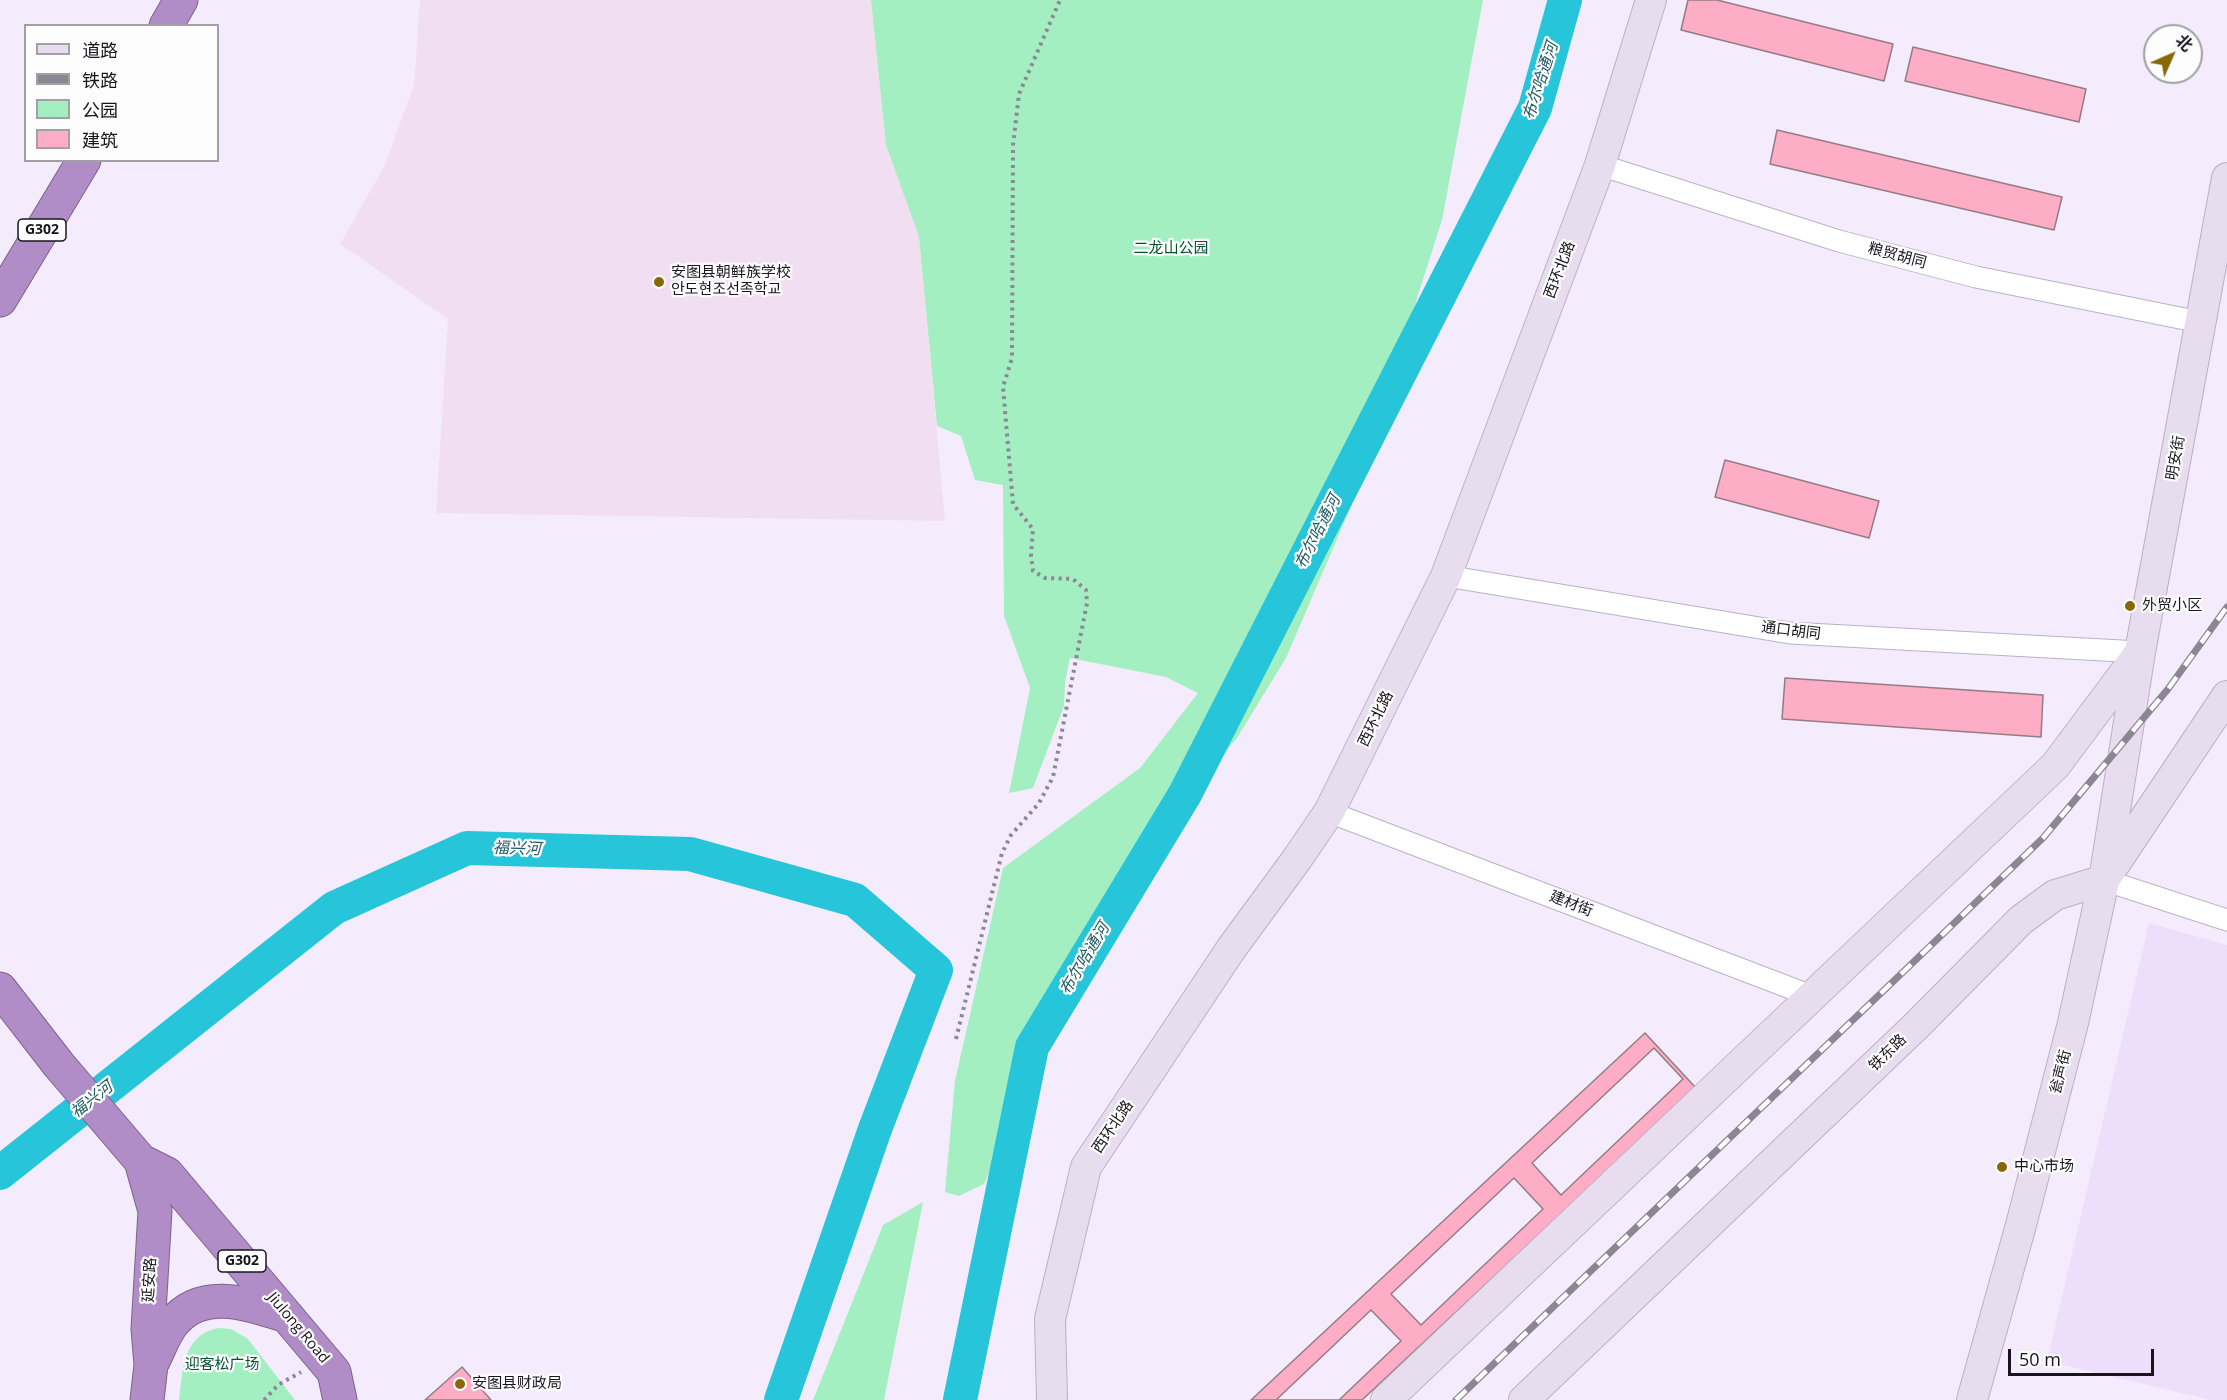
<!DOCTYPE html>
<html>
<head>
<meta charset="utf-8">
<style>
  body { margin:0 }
  #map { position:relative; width:2227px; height:1400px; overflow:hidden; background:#f4ecfd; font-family:"Open Sans","Noto Sans SC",sans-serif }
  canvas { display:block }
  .legend { position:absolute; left:24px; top:24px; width:195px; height:138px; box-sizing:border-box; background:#fdfdfd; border:2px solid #a2a0a3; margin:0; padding:8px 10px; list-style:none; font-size:18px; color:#19151d }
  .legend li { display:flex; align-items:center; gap:12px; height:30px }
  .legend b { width:30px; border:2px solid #a2a0a3 }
  .north { position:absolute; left:2143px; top:24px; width:60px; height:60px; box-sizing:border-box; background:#fdfdfd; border:2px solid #a2a0a3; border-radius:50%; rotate:45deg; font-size:16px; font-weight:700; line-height:24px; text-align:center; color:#19151d }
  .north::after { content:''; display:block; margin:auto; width:21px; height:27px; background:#886804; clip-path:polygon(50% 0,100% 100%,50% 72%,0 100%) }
  .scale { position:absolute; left:2008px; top:1349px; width:146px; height:27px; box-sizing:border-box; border:3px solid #19151d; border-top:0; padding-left:8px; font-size:18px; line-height:21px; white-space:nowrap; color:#19151d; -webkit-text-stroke:4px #fdfdfd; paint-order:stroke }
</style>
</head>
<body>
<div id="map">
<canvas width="2227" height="1400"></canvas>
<ul class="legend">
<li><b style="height:8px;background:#e7ddee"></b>道路</li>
<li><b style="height:8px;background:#8c8693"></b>铁路</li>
<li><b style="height:16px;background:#a3efc2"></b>公园</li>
<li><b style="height:16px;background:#feadc6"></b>建筑</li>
</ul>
<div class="north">北</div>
<div class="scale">50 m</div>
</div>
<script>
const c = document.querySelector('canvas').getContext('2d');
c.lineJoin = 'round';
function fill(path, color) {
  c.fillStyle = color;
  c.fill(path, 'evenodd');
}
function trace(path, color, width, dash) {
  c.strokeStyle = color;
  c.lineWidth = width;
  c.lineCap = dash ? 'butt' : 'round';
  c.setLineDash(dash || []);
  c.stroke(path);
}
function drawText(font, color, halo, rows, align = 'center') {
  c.font = font + ' "Open Sans","Noto Sans SC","Noto Sans KR",sans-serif';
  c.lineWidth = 4.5;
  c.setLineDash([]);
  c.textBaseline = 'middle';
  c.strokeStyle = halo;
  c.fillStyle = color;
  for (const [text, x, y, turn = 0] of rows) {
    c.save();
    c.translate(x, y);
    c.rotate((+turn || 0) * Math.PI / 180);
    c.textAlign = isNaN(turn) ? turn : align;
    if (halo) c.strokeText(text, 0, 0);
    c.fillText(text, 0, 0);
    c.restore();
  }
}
fill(new Path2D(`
  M2149,923L2227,945V1400H2211L2047,1361Z`), '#eddffb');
fill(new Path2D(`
  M420,0H871L886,145L919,237L945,521L436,513L448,319L340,244L385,165L414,85Z`), '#f1dff1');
fill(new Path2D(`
  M871,0H1483L1442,220L1350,509L1286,658L1237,738L1111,889L1100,910L984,1184L959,1196L945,1192L955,1081L1003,868L1140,768L1198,693L1166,677L1070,658L1065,682L1064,706L1033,788L1009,793L1030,688L1004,616L1003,485L975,480L961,436L937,426L919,237L886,145Z
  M923,1202L884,1400H813L883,1225Z
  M218,1328L231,1329L248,1339L295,1400H179C183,1371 182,1335 218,1328Z`), '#a3efc2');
trace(new Path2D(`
  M0,1173L334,908L467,848L690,854L855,900L936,970L875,1129L781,1400
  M960,1400L1032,1047L1185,794L1535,108L1565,0`), '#27c5da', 34);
const building = new Path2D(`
  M1688,0H1717L1893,44L1884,81L1681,30Z
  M1913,47L2086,89L2079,122L1905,81Z
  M1777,130L2062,197L2054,230L1770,164Z
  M1725,460L1879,501L1869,538L1715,497Z
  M1785,678L2043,695L2041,737L1782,719Z
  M1645,1033L1696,1088L1362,1400H1251Z
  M1654,1048L1683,1079L1561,1195L1532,1163Z
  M1514,1178L1543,1209L1421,1325L1391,1294Z
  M1371,1310L1401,1341L1339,1400H1276Z
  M462,1367L491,1400H425Z`);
fill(building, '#feadc6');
trace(building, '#947c83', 1.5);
const street = new Path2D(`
  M1600,165L1839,241L1976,277L2200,322
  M1446,576L1790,633L2140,652
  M1329,812L1814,997
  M2104,880L2227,920`);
const secondary = new Path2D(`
  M1052,1400L1050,1319L1086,1167L1231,949L1297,859L1329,812L1446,576L1600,165L1651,0
  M1386,1400L2055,766L2138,655
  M1524,1400L1916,1026L2021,920L2055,895L2104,880L2227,696
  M1972,1400L2021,1225L2073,1023L2104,880L2140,652L2227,178`);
const highway = new Path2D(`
  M166,26L181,0
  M0,300L84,160
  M0,989L59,1065L141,1161L167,1174L334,1372L340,1400
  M141,1161L155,1211L148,1329L151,1365L147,1400
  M151,1365C158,1352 164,1334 173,1323C203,1286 251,1305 287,1316`);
trace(street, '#bbb1c5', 23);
trace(secondary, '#bbb1c5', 32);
trace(highway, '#7b638c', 35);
trace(new Path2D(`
  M956,1039L1002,853L1011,835L1039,803L1053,777L1087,603L1086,590L1073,579L1045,578L1033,571L1031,555L1033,529L1013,504L1003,387L1012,358L1013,145L1019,94L1060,0
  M264,1400L278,1385L301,1372`), '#8d8794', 4, [3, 4.5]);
trace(street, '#fff', 21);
trace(secondary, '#e7ddee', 30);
trace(highway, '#b08dc7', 33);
const rail = new Path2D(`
  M1456,1400L2043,838L2168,689L2227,607`);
trace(rail, '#8c8693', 7);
trace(rail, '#fdfdfd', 4.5, [14]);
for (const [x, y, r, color] of [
  [659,282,6,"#886804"],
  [2130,606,6,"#886804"],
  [2002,1167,6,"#886804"],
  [460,1384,6,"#886804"]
]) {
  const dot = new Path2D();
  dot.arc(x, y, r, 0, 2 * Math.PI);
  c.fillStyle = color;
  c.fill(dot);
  trace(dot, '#fdfdfd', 2);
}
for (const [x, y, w] of [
  [42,230,48],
  [242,1261,48]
]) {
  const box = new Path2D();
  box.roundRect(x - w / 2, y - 11, w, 22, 4.5);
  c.fillStyle = '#fdfdfd';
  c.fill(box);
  trace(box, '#19151d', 1.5);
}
drawText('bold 14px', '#19151d', null, [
  ["G302",42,230],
  ["G302",242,1261]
]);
drawText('15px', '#005331', '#fdfdfd', [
  ["二龙山公园",1171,249],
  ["迎客松广场",222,1365]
]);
drawText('15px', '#19151d', '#fdfdfd', [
  ["粮贸胡同",1897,256,15],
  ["西环北路",1560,270,-69],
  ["明安街",2176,458,-80],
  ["通口胡同",1791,631,7],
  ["西环北路",1376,719,-64],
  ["建材街",1571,904,21],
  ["铁东路",1888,1053,-44],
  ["瓮声街",2061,1072,-76],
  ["西环北路",1113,1127,-56],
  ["延安路",150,1280,-87],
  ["Jiulong Road",298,1328,50]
]);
drawText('15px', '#19151d', '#fdfdfd', [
  ["安图县朝鲜族学校",671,273],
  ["안도현조선족학교",671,290],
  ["外贸小区",2142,606],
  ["中心市场",2014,1167],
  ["安图县财政局",472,1384]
], 'left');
drawText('italic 16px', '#215c65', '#fdfdfd', [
  ["布尔哈通河",1541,81,-72],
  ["布尔哈通河",1318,532,-63],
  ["福兴河",517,849,2],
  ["布尔哈通河",1085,959,-59],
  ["福兴河",92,1100,-38]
]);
</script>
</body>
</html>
